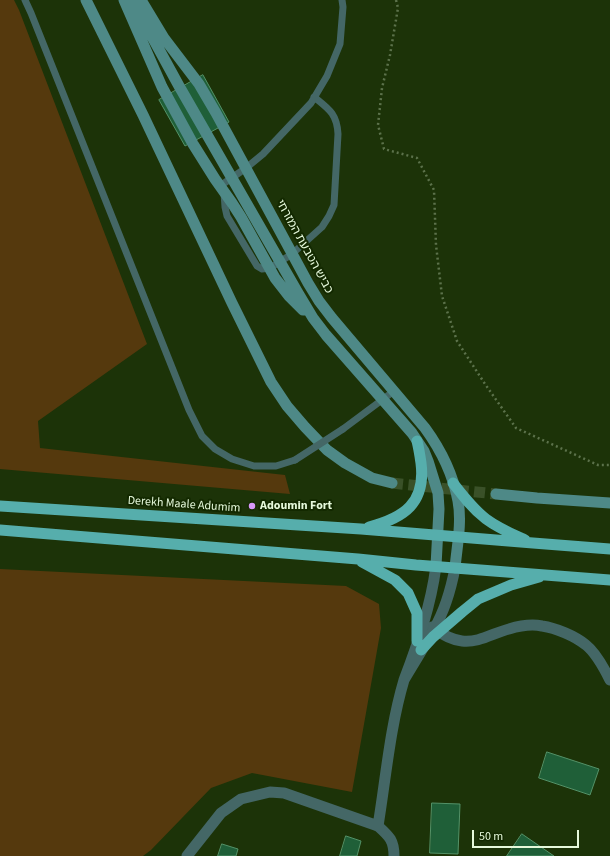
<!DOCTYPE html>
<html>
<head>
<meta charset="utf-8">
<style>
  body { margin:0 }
  #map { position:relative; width:610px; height:856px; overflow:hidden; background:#1c3308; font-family:"Source Sans 3",sans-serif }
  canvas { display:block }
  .scale { position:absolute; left:472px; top:830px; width:107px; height:18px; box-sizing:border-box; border:2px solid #e6f9db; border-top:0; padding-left:5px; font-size:12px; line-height:14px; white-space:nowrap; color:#e6f9db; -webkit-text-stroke:3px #132900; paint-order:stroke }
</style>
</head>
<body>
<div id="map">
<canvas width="610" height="856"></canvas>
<div class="scale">50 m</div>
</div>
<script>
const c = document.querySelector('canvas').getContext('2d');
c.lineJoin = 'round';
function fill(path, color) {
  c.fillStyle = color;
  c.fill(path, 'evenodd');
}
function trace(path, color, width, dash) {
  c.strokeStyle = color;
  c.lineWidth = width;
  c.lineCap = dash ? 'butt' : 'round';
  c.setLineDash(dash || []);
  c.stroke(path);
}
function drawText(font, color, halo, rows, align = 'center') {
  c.font = font + ' "Source Sans 3","Noto Sans Hebrew",sans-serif';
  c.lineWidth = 4;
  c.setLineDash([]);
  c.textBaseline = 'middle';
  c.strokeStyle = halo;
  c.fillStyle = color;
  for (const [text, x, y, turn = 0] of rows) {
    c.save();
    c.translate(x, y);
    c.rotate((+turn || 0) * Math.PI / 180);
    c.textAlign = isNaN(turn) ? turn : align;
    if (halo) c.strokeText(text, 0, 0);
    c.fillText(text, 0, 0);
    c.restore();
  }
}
fill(new Path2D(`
  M0,0H14L19,10L147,344L38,421L40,448L285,475L290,494L0,469Z
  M0,569L346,586L379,604L381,628L352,792L252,773L211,788L151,850L143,856H0Z`), '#55390d');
const building = new Path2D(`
  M203,75L229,122L185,146L159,100Z
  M547,752L599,769L590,795L539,778Z
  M432,803L460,804L458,854L430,853Z
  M522,834L554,856H507Z
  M346,836L361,841L357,856H340Z
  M222,844L238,849L236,856H218Z`);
fill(building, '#1f5f38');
trace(building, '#549268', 1);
trace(new Path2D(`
  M392,483L496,494`), '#3a5128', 11, [11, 5.5]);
trace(new Path2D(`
  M396,0L398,8L390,55L382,88L378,125L384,149L417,158L434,190L436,245L442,296L457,341L485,384L516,428L598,465H610`), '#5c724b', 2.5, [2, 3]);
trace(new Path2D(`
  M25,0L31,13L189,410L202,436L215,449L232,459L254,466H276L295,460
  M220,186L246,168L263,154L311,103L327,76L340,44L343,7L342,0
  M224,193L225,207L227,216L257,266L262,269L270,268L292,254L322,227L329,216L334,205L338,134C337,114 329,109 314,97
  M343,429L394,391`), '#446766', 7);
trace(new Path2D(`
  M432,627C440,633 452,640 462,641C479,643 493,633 509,629C519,626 532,624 542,626C556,628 575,636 586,645C595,652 605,670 610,680
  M378,826C389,836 394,840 394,856`), '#446766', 11);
trace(new Path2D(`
  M436,566C431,605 418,643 404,680C414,663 425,646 434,629C445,610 451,589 455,568
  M187,856L221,813L241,799L270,792L284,793L378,826C386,777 390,727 404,680`), '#446766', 11);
trace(new Path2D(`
  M86,0L143,115L232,303L271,382L287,406L305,427L327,450L345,463L372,478L392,483
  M124,0L162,87L193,144L215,179L232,203L241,217L275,278L289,296L303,310
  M132,0L179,86L298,293L313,318L326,335L412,433L424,451L428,461L438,493L439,509L436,566
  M141,0L164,38L199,84L216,113L308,283L319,301L332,318L425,428C441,450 453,474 458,501C462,522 457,546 455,568
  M496,494L537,498L610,503`), '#4e8987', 11);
trace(new Path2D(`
  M453,483C463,496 473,509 486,519C498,528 512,534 525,540
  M0,506L361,529L533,543L610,549
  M369,527C404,518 426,503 421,463C420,456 419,449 417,441
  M0,530L358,559L416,565L610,580
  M362,562L395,580L408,593L417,613V641
  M421,650L433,637L462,612L478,599L511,585L539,577`), '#56aeac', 11);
trace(new Path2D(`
  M295,460L343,429`), '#446766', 7);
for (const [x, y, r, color] of [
  [252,506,4,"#d89af8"]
]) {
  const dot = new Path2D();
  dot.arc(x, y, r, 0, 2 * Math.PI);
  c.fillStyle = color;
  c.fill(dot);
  trace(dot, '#132900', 1.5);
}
drawText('12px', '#e6f9db', '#132900', [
  ["כביש הטבעת המזרחי",304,247,61],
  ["Derekh Maale Adumim",184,505,4]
]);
drawText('bold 12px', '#e6f9db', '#132900', [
  ["Adoumin Fort",260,506]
], 'left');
</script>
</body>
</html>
